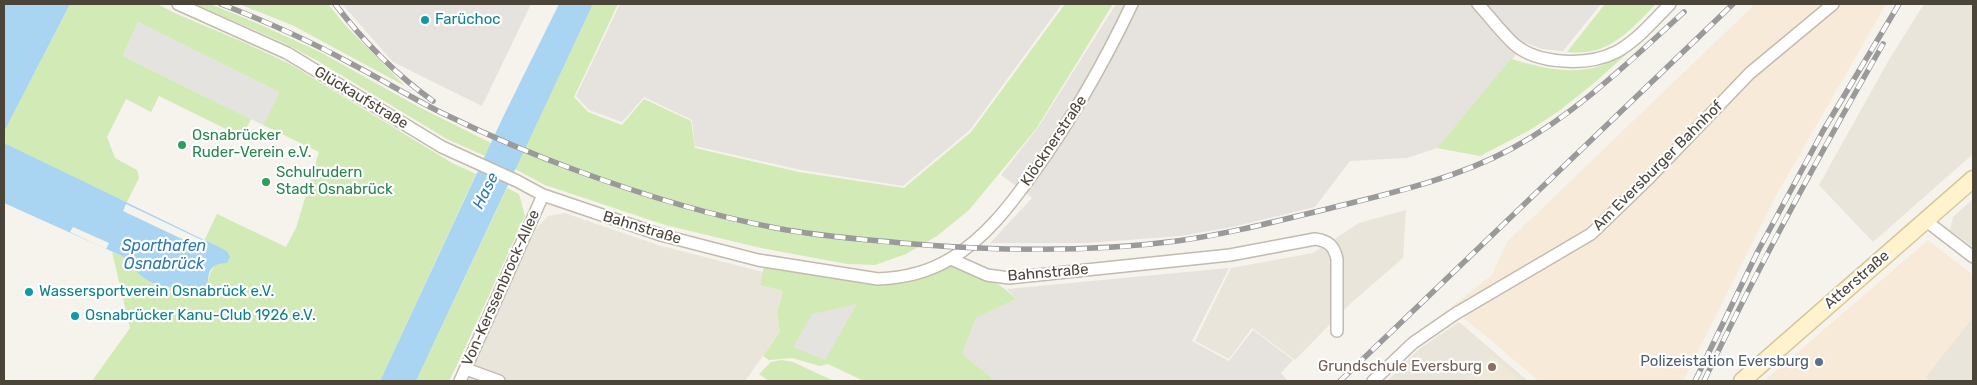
<!DOCTYPE html>
<html>
<head>
<meta charset="utf-8">
<style>
  body { margin:0 }
  #map { position:relative; width:1977px; height:385px; overflow:hidden; background:#f6f3ec; font-family:Rubik,sans-serif }
  canvas { display:block }
  .frame { position:absolute; inset:0; border:5px solid #4b4439; pointer-events:none }
</style>
</head>
<body>
<div id="map">
<canvas width="1977" height="385"></canvas>
<div class="frame"></div>
</div>
<script>
const c = document.querySelector('canvas').getContext('2d');
c.lineJoin = 'round';
function fill(path, color) {
  c.fillStyle = color;
  c.fill(path, 'evenodd');
}
function trace(path, color, width, dash) {
  c.strokeStyle = color;
  c.lineWidth = width;
  c.lineCap = dash ? 'butt' : 'round';
  c.setLineDash(dash || []);
  c.stroke(path);
}
function drawText(font, color, halo, rows, align = 'center') {
  c.font = font + ' Rubik,sans-serif';
  c.lineWidth = 4.5;
  c.setLineDash([]);
  c.textBaseline = 'middle';
  c.strokeStyle = halo;
  c.fillStyle = color;
  for (const [text, x, y, turn = 0] of rows) {
    c.save();
    c.translate(x, y);
    c.rotate((+turn || 0) * Math.PI / 180);
    c.textAlign = isNaN(turn) ? turn : align;
    if (halo) c.strokeText(text, 0, 0);
    c.fillText(text, 0, 0);
    c.restore();
  }
}
fill(new Path2D(`
  M1924,4H1973V154L1873,242L1819,185L1890,58Z
  M1973,199V247L1950,230L1953,217Z
  M1406,210L1403,258L1350,304L1295,360L1252,328L1229,359L1195,341L1231,268L1313,253L1359,223Z
  M565,213L658,245L763,272L760,285L783,291L777,313L780,332L745,381H467L535,230L548,216Z
  M1973,317V381H1930L1925,377Z
  M1459,322L1528,381H1387L1419,349Z`), '#eae5da');
fill(new Path2D(`
  M1755,4H1886L1778,192L1683,381H1539L1451,307L1492,275L1507,242Z
  M1928,240L1973,275V317L1926,377L1930,381H1764Z`), '#f7ead8');
fill(new Path2D(`
  M342,4H531L482,106L393,62Z
  M620,4H1062L970,130L903,186L801,170L695,146L692,120L644,97L622,122L589,110L576,96Z
  M1116,4H1601L1563,51L1542,49L1526,43L1437,148L1407,158L1350,161L1315,207L1232,227L1180,236L1087,243H990L1032,198L1001,175L1037,129Z
  M1229,268L1192,341L1229,361L1253,330L1293,360L1281,373L1288,381H996L962,354L976,318L1016,299L1007,289Z`), '#e6e2dd');
fill(new Path2D(`
  M1490,354L1522,381H1465Z`), '#efe8d6');
fill(new Path2D(`
  M70,4H157L177,14L243,42L290,64L452,163L476,174L380,381H92L130,328L112,252L122,256L134,270L163,286L180,288L198,298L208,288C208,268 216,266 227,251L204,241L217,214L286,247L296,228L319,152L263,125L279,92L138,22L123,56L251,119L242,137L159,96L151,112L126,99L107,137L115,158L137,170L139,178L126,204L4,143V132Z
  M195,4H210L252,21L320,52L417,106L491,143L485,156L447,139L316,60L284,43Z
  M239,4H328L345,25L405,86L292,25Z
  M593,4H618L574,97L588,112L622,125L644,99L691,121L695,148L799,172L904,188L971,132L1065,4H1113L1036,129L969,210L937,236L906,254L875,265L847,264L761,248L665,225L545,185L515,169Z
  M1605,4H1656C1629,31 1609,57 1567,52Z
  M1629,52L1594,83L1559,111L1530,130L1480,156L1437,148L1511,59C1539,67 1568,75 1597,67C1608,64 1619,57 1629,52Z
  M507,188L519,194L525,216L457,365L449,381H416Z
  M951,259C975,270 997,280 1016,299L976,318L962,354L996,381H864L828,364L820,366L792,358L769,360L763,356L780,332L777,313L783,291L760,285L765,261L878,279Z
  M782,360L793,362L834,381H769L759,374L771,362Z`), '#d2eab5');
fill(new Path2D(`
  M138,22L279,92L263,125L123,56Z
  M857,304L825,360L793,347L812,314Z`), '#e5e3e0');
fill(new Path2D(`
  M4,4H70L4,132Z
  M559,4H593L416,381H380L503,117Z
  M4,143L227,251L230,257L227,263C204,263 209,280 207,296C196,298 192,293 182,289C176,286 169,288 162,286C145,282 133,269 122,256L4,203Z`), '#a9d4f2');
fill(new Path2D(`
  M126,204L204,241L201,248L123,211Z
  M73,227L109,243L106,249L87,240L70,232Z`), '#f6f3ec');
const street = new Path2D(`
  M178,4L287,53L442,147L517,181L543,195L661,235L758,260L878,279C904,278 927,273 950,259C985,239 1011,204 1034,172C1072,119 1104,63 1132,4
  M1478,4C1490,17 1501,32 1514,44C1538,65 1589,66 1616,52C1637,41 1654,20 1670,4
  M1925,220L1973,257
  M951,259L987,275L1009,278L1230,255L1315,239C1329,241 1334,246 1337,259V331
  M466,369L499,381
  M460,381L543,195
  M1373,381L1413,343L1455,314L1591,234L1650,177L1750,73L1833,4`);
const secondary = new Path2D(`
  M1742,381L1973,179`);
trace(street, '#c2bbae', 14);
trace(secondary, '#d6c79b', 19);
trace(street, '#fff', 11);
trace(secondary, '#fff3cd', 16);
const rail = new Path2D(`
  M221,4C265,21 308,40 350,63C381,79 410,97 440,112C485,134 531,154 578,171C643,195 708,215 776,228C817,236 859,239 901,243C993,251 1085,253 1177,241C1229,234 1281,220 1331,208C1392,193 1455,179 1511,149C1577,113 1629,62 1684,12
  M335,4C363,41 395,74 433,101
  M1340,381L1733,4
  M1695,381L1758,251L1823,131L1899,4
  M1704,381C1758,266 1820,154 1883,44`);
trace(rail, '#9a9a9a', 5.5);
trace(rail, '#fff', 4, [11]);
for (const [x, y, r, color] of [
  [425,20,5,"#0f9aa8"],
  [182,145,5,"#2e9e5b"],
  [266,182,5,"#2e9e5b"],
  [29,292,5,"#0f9aa8"],
  [75,316,5,"#0f9aa8"],
  [1819,362,5,"#5c6f8a"],
  [1492,367,5,"#8d6e63"]
]) {
  const dot = new Path2D();
  dot.arc(x, y, r, 0, 2 * Math.PI);
  c.fillStyle = color;
  c.fill(dot);
  trace(dot, '#fff', 2);
}
drawText('15px', '#0d838f', '#fff', [
  ["Farüchoc",435,20],
  ["Wassersportverein Osnabrück e.V.",39,292],
  ["Osnabrücker Kanu-Club 1926 e.V.",85,316]
], 'left');
drawText('15px', '#4b4439', '#fff', [
  ["Glückaufstraße",361,98,31],
  ["Klöcknerstraße",1054,141,-56],
  ["Am Eversburger Bahnhof",1658,166,-45],
  ["Bahnstraße",642,228,17],
  ["Bahnstraße",1048,273,-5],
  ["Atterstraße",1857,280,-41],
  ["Von-Kerssenbrock-Allee",501,288,-66]
]);
drawText('15px', '#27864d', '#fff', [
  ["Osnabrücker",192,136],
  ["Ruder-Verein e.V.",192,153],
  ["Schulrudern",276,173],
  ["Stadt Osnabrück",276,190]
], 'left');
drawText('15px', '#4e5e75', '#fff', [
  ["Polizeistation Eversburg",1809,362]
], 'right');
drawText('15px', '#785e54', '#fff', [
  ["Grundschule Eversburg",1482,367]
], 'right');
drawText('italic 16px', '#2e7ab2', '#fff', [
  ["Hase",486,191,-64],
  ["Sporthafen",164,246],
  ["Osnabrück",164,264]
]);
</script>
</body>
</html>
